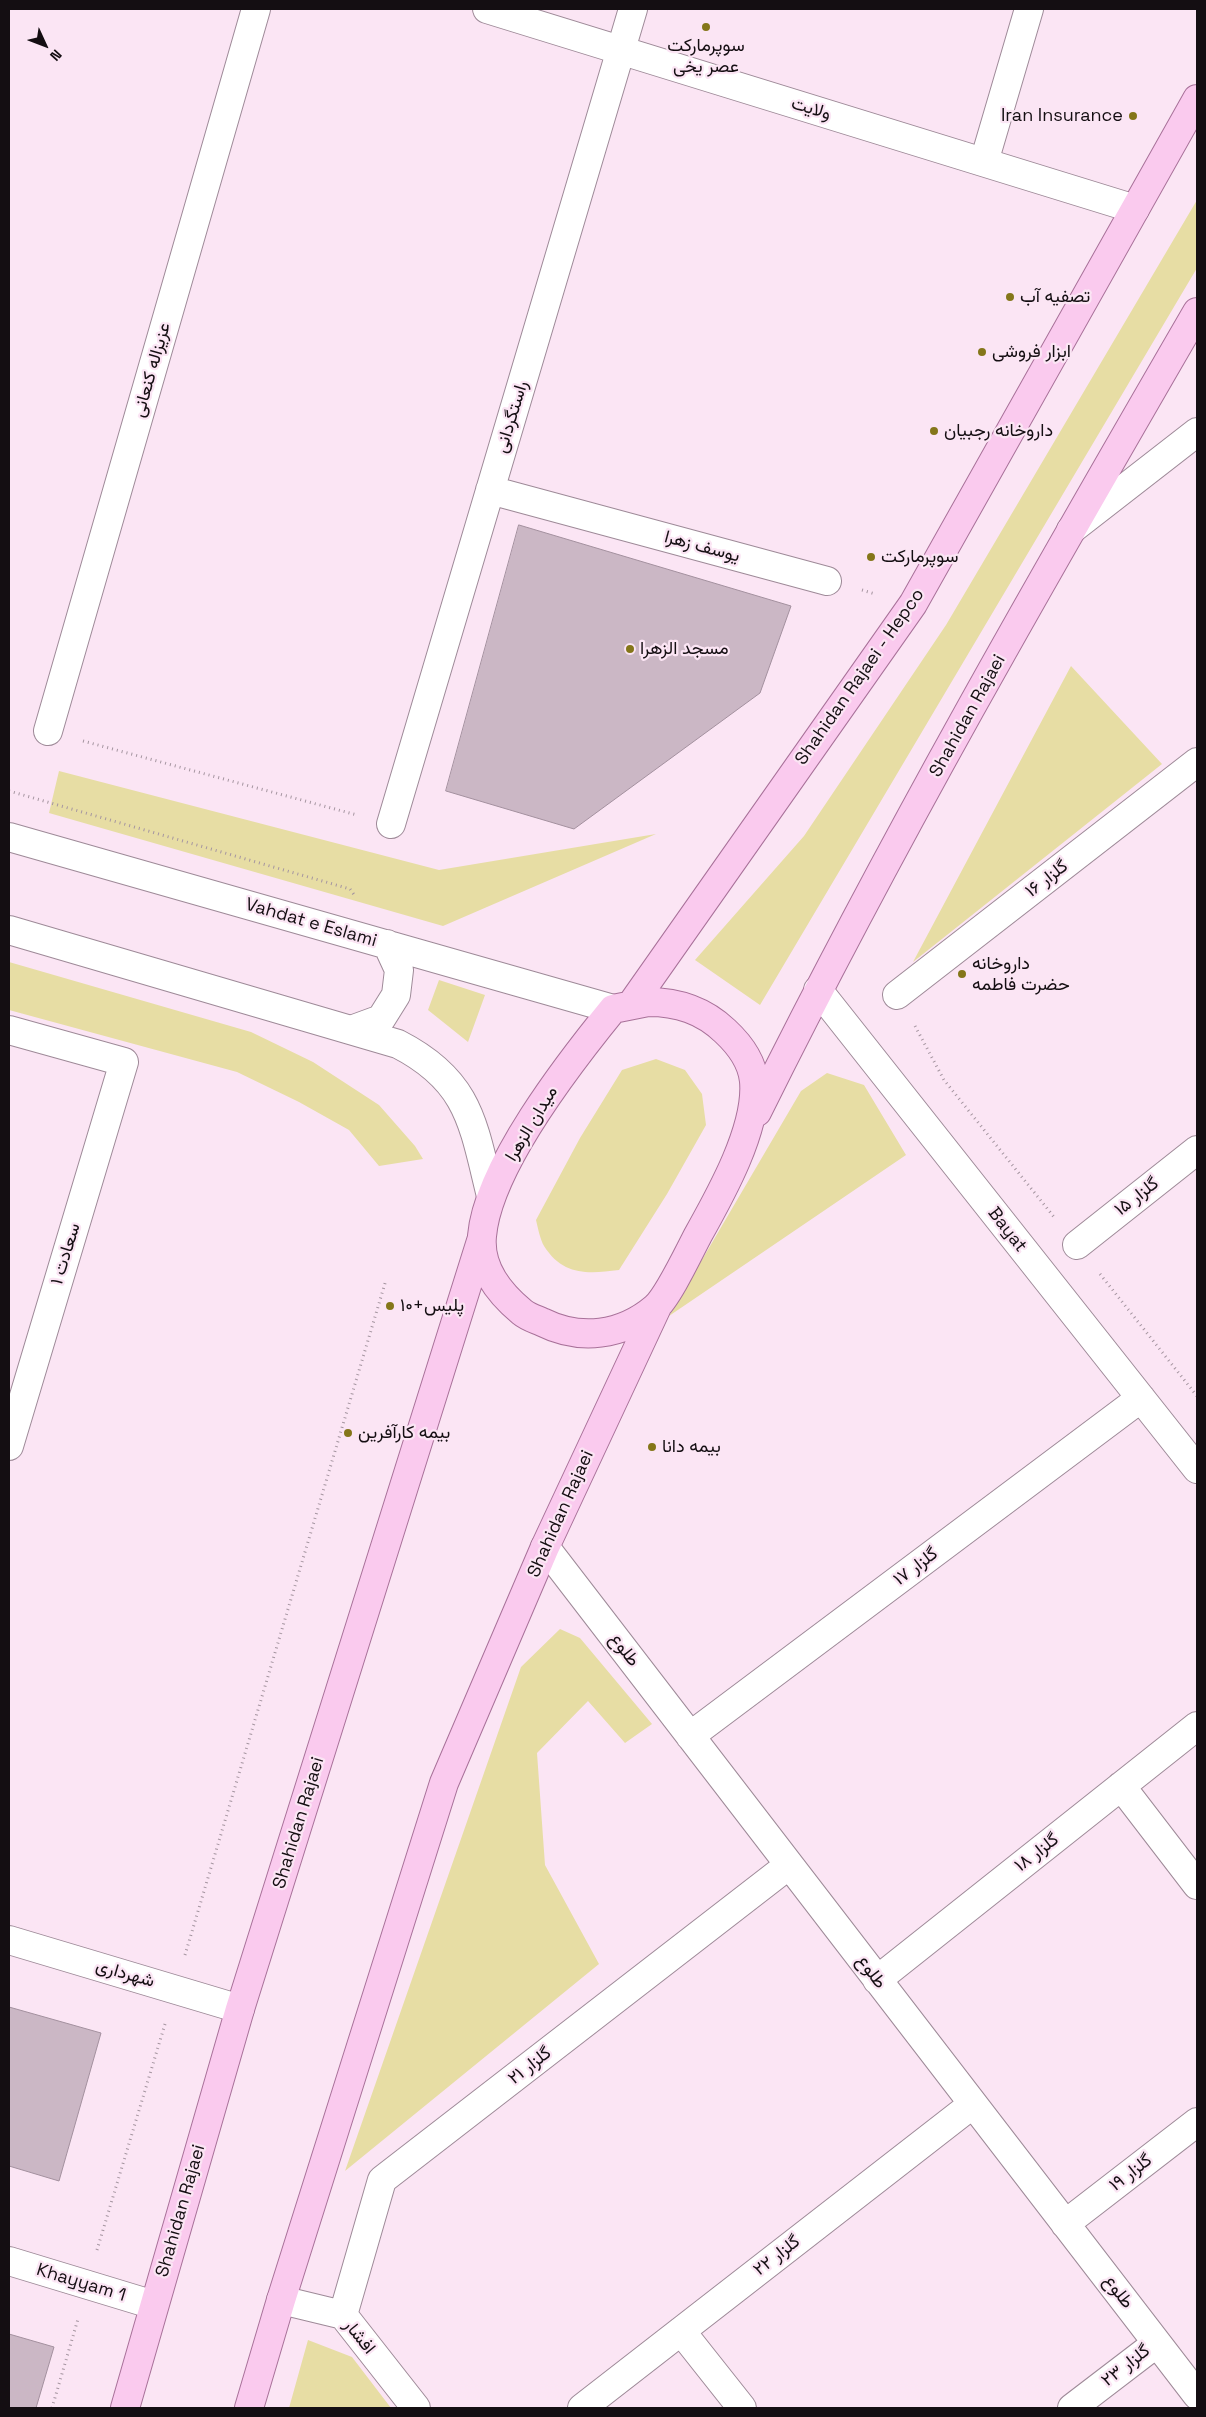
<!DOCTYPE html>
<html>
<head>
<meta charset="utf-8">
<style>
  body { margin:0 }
  #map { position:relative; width:1206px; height:2417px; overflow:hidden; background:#fbe5f4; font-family:"Space Grotesk",sans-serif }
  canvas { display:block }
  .frame { position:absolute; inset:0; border:10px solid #140e12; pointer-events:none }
  .north { position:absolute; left:20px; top:20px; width:50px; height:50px; -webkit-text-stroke:4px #fbe5f4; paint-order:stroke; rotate:133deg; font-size:14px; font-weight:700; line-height:20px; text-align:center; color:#140e12 }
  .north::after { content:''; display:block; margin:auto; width:18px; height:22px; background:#140e12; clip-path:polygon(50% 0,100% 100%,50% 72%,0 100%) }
</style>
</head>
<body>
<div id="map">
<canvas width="1206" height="2417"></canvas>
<div class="frame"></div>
<div class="north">N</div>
</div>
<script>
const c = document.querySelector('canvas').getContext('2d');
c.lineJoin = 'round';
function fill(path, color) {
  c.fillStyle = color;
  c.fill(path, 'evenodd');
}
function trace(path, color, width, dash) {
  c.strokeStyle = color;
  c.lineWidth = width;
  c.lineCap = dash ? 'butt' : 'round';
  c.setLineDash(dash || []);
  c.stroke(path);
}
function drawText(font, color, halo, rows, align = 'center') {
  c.font = font + ' "Space Grotesk",Vazirmatn,sans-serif';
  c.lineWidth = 4.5;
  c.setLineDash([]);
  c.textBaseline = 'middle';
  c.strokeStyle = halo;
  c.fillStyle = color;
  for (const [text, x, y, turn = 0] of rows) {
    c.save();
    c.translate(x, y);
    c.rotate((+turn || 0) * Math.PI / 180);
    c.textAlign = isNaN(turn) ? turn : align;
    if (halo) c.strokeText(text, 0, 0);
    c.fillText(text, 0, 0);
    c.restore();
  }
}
fill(new Path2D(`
  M1197,200V268L760,1005L695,960L804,836L946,625Z
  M1071,666L1162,764L913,962Z
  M59,771L439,870L656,834L443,926L49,813Z
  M9,962L251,1032L313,1062L379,1105L415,1146L423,1159L379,1166L349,1130L299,1102L237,1072L9,1010Z
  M439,980L485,995L468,1042L428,1010Z
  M656,1059L685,1070L702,1094L706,1125L667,1194L619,1270C588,1274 563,1276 544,1246C540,1239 538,1228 536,1220L580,1138L622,1070Z
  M827,1073L864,1085L906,1155L669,1316L801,1091Z
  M560,1629L580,1638L652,1724L625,1743L588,1701L537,1753L545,1865L599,1964L345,2171L521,1667Z
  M308,2340L352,2357L391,2408H289Z`), '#e7dda4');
const building = new Path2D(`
  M519,525L791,606L760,693L574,829L446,791Z
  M9,2007L101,2033L59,2181L9,2166Z
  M9,2334L54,2347L36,2408H9Z`);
fill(building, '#cbb7c5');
trace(building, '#a3909e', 1);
const street = new Path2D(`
  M487,9L1135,209
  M984,162L1029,9
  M490,490L827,581
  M48,731L256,9
  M391,824L633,9
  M818,990L1197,1469
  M897,995L1197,762
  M9,1030L124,1062L9,1446
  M1077,1245L1197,1150
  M545,1547L1197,2395
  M690,1736L1141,1398
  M1121,1786L1197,1885
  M9,1940L240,2009
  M877,1980L1197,1726
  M1065,2224L1197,2122
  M281,2300L343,2315L416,2408
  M343,2315L382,2180L789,1865
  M681,2331L742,2408
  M582,2408L973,2104
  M1072,2408L1157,2343`);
const secondary = new Path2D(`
  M1071,530L1197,432
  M9,837L613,1009
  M9,930L398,1044C470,1081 473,1124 491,1196
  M351,1030L381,1019L396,995L399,970L387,944
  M9,2261L154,2305`);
const primary = new Path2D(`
  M648,1002C678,1002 703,1010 725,1031C739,1044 752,1061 754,1081C758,1128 721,1194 698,1235C689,1252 668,1297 655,1308C622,1336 580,1341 542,1322C535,1319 528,1317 522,1312C499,1293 479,1267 482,1236C488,1167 569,1063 613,1009Z
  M631,1005L913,604L1197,99
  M757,1112C892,840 1045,574 1197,312
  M125,2408L240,2009L481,1241
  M249,2408L281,2300L444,1783L545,1547L657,1307`);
trace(street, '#9e8a98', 30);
trace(secondary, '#9e8a98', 30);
trace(primary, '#a87199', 30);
trace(new Path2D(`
  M862,590L875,594
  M83,741L357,815
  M9,791L350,889L355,896
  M915,1026L944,1080L1054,1217
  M1100,1274L1197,1396
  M185,1955L386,1280
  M97,2250L165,2024
  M52,2408L78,2319`), '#a595a0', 3, [1, 4]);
trace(street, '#fff', 28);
trace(secondary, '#fff', 28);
trace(primary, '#facaee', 28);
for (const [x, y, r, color] of [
  [706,27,5,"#847619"],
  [1133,116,5,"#847619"],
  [1010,297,5,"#847619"],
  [982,352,5,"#847619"],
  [934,431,5,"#847619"],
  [871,557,5,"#847619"],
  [630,649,5,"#847619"],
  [962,974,5,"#847619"],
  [390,1306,5,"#847619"],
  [348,1433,5,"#847619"],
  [652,1447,5,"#847619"]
]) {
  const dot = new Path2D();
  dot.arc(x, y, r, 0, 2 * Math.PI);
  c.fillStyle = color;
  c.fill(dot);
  trace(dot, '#fbe5f4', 2);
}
drawText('18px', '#140e12', '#fbe5f4', [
  ["سوپرمارکت",706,46,"center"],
  ["عصر یخی",706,67,"center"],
  ["Iran Insurance",1123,116,"right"],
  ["تصفیه آب",1020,297],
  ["ابزار فروشی",992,352],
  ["داروخانه رجبیان",944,431],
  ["سوپرمارکت",881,557],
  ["مسجد الزهرا",640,649],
  ["داروخانه",972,964],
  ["حضرت فاطمه",972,985],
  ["پلیس+۱۰",400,1306],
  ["بیمه کارآفرین",358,1433],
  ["بیمه دانا",662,1447]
], 'left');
drawText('18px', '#140e12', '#fbe5f4', [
  ["ولایت",811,109,17],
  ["عزیزاله کنعانی",152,370,-74],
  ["راستگردانی",512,417,-73],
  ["یوسف زهرا",702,547,15],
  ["Shahidan Rajaei - Hepco",860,677,-55],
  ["Shahidan Rajaei",968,716,-61],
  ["گلزار ۱۶",1047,879,-38],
  ["Vahdat e Eslami",311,923,16],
  ["میدان الزهرا",532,1124,-59],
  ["گلزار ۱۵",1137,1197,-38],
  ["Bayat",1007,1230,52],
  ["سعادت ۱",66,1254,-73],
  ["Shahidan Rajaei",561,1514,-66],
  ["گلزار ۱۷",916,1567,-37],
  ["طلوع",624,1650,52],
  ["Shahidan Rajaei",299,1823,-73],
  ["گلزار ۱۸",1037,1853,-38],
  ["طلوع",871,1972,53],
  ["شهرداری",125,1974,16],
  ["گلزار ۲۱",530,2066,-38],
  ["گلزار ۱۹",1131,2173,-38],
  ["Shahidan Rajaei",181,2211,-74],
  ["گلزار ۲۲",777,2256,-38],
  ["Khayyam 1",81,2283,17],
  ["طلوع",1118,2292,52],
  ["افشار",359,2337,51],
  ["گلزار ۲۳",1126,2366,-38]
]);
</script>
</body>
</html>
